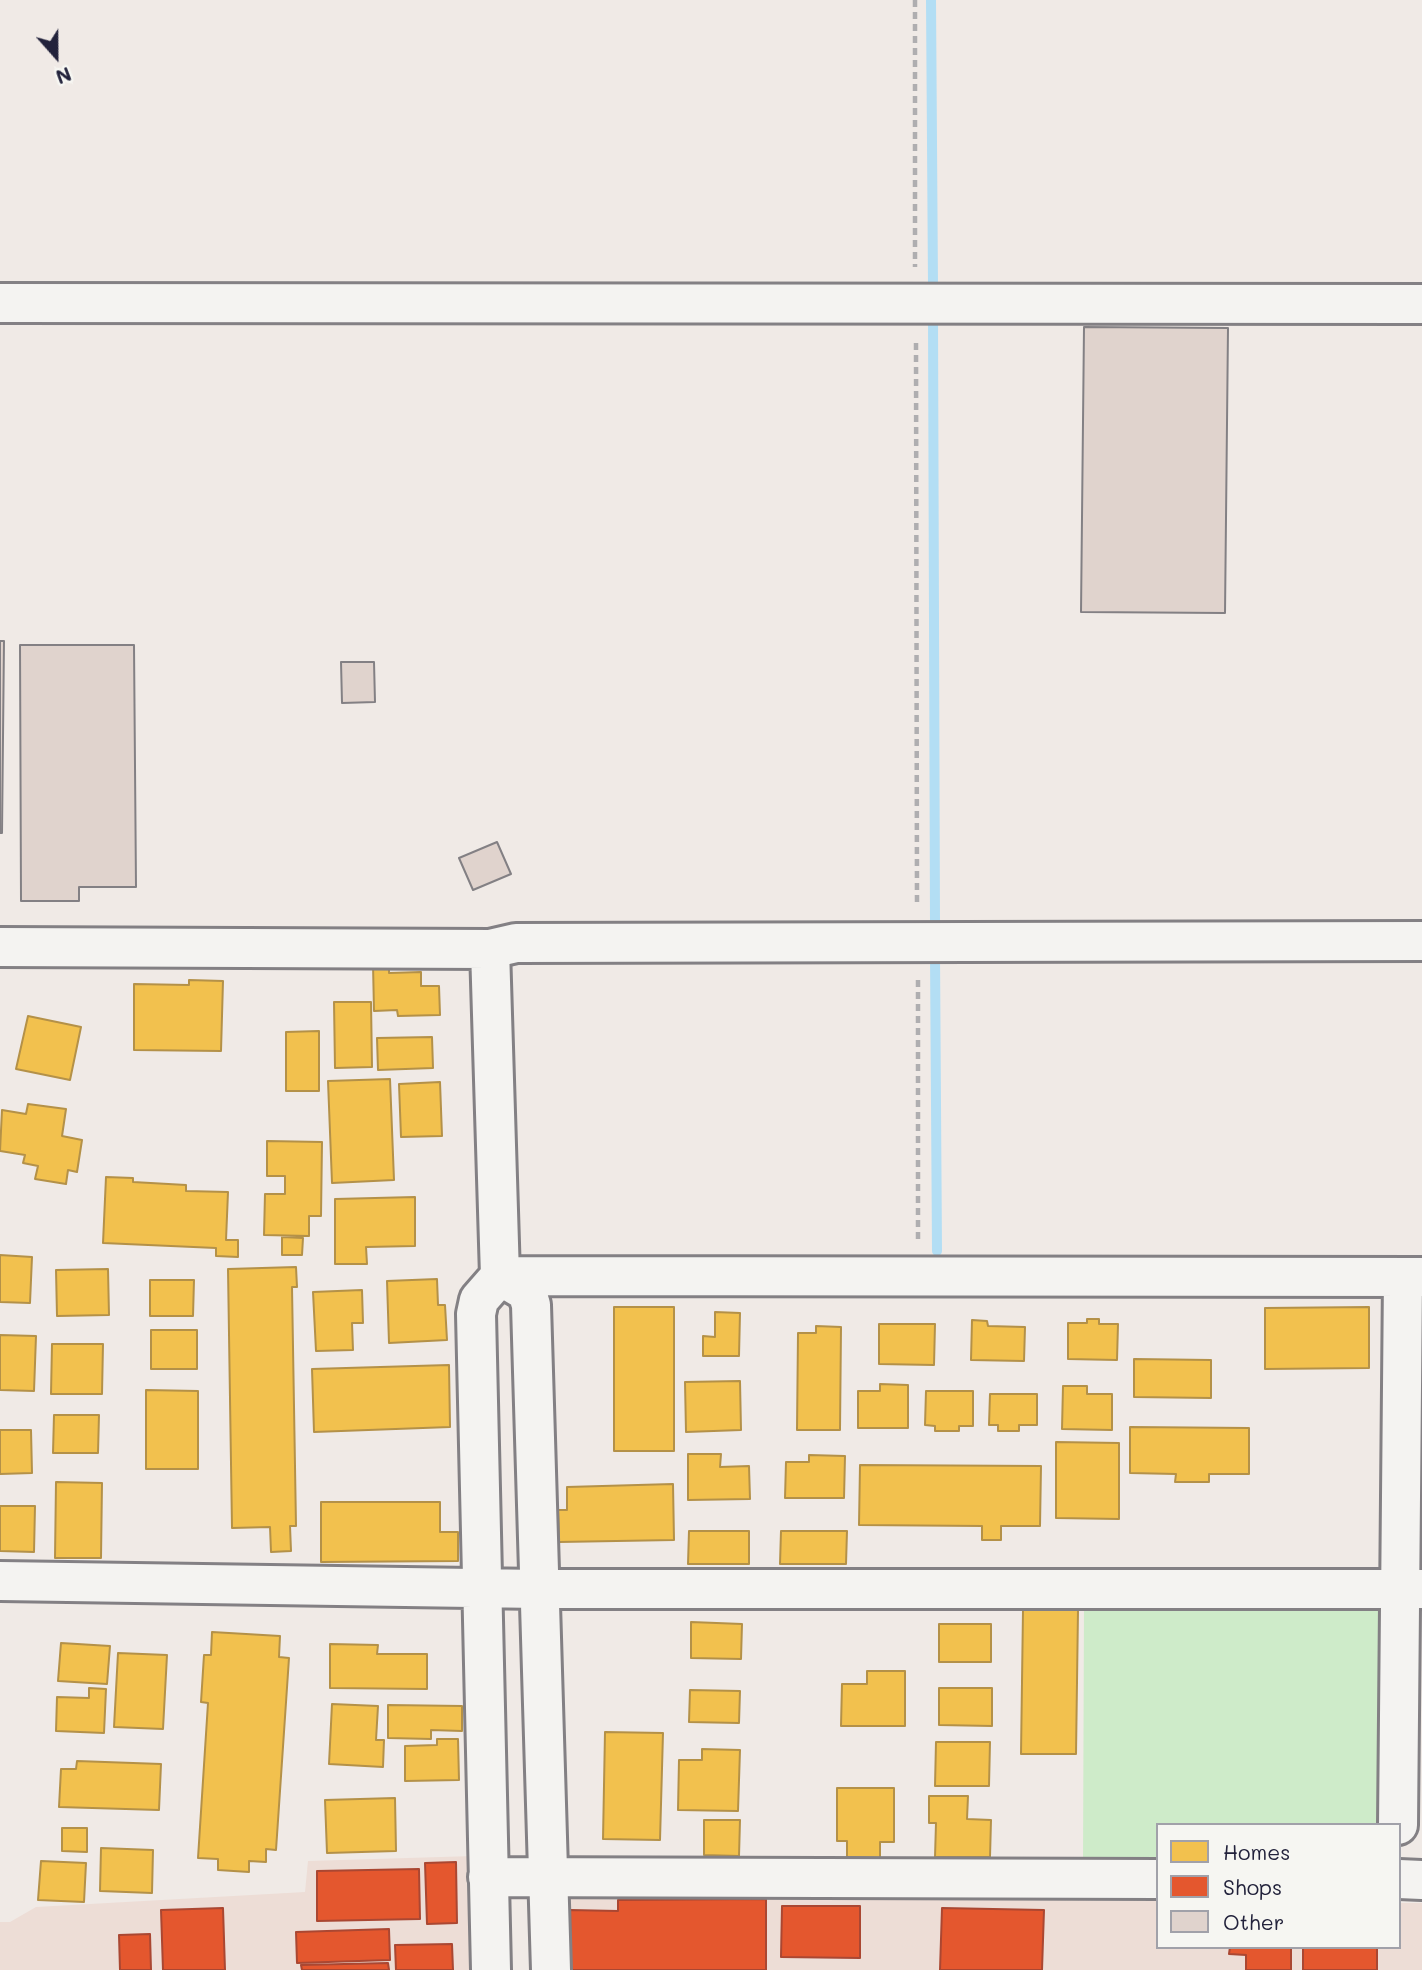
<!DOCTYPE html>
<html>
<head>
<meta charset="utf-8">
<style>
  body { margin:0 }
  #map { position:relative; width:1422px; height:1970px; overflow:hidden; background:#f0eae6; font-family:Mali,sans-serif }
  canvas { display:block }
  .legend { position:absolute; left:1156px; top:1823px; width:245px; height:126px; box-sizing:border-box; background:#f6f6f2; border:2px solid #a1a1a9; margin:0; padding:9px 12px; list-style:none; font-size:21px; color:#22223b }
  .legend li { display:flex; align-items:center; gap:14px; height:35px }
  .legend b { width:35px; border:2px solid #a1a1a9 }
  .north { position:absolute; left:21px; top:21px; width:70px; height:70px; -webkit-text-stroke:5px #f6f6f2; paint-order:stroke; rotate:159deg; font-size:19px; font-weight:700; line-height:28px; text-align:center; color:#22223b }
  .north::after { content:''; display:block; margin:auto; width:24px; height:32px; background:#22223b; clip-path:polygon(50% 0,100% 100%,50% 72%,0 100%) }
</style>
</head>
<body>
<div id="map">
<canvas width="1422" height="1970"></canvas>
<ul class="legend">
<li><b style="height:19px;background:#f2c14e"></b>Homes</li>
<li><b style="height:19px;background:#e4572e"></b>Shops</li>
<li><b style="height:19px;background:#e0d3cd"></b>Other</li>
</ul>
<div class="north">N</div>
</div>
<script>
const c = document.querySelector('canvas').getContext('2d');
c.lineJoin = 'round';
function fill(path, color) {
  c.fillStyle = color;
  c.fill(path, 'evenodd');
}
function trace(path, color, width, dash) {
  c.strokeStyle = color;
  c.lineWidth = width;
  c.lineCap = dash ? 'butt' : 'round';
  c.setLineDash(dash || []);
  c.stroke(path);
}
fill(new Path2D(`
  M474,1856L478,1970H0V1922H10L36,1907L305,1892L308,1861Z
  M566,1895L1158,1901V1947H1399V1903H1422V1970H567Z`), '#edddd6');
fill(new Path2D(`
  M1084,1606L1381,1609L1380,1825H1158V1864H1083Z`), '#ceebc9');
const homes = new Path2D(`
  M373,964H389V973L421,972V986H439L440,1015L398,1016L397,1010L374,1011Z
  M189,980L223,981L221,1051L134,1050V984L189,985Z
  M334,1002H371L372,1067L335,1068Z
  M28,1016L81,1027L70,1080L16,1069Z
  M319,1031V1091H286V1032Z
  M432,1037L433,1068L378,1070L377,1038Z
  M390,1079L394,1180L332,1183L328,1081Z
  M440,1082L442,1136L401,1137L399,1084Z
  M28,1104L66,1109L62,1136L82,1140L77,1172L68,1170L66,1184L35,1179L38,1166L23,1163L25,1155L0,1151L2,1110L26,1114Z
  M267,1141L322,1142L321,1216H309V1236L264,1235L265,1194H285V1176H267Z
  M106,1177L133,1178V1182L186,1185V1191L228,1192L226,1240H238V1257L216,1256V1248L103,1243Z
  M415,1197V1246L366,1247L367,1264H335V1199Z
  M282,1237L303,1238L302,1255H282Z
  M0,1255L32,1257L30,1303L0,1302Z
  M296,1267L297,1287H292L296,1526H290L291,1551L271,1552L270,1527L232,1528L228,1269Z
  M108,1269L109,1315L57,1316L56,1270Z
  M437,1279L438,1305H445L447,1340L389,1343L387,1281Z
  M150,1280H194L193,1316H150Z
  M362,1290L363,1323H352L353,1350L316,1351L313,1292Z
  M614,1307H674V1451H614Z
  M1369,1307V1368L1265,1369V1308Z
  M715,1312L740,1313L739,1356H703V1336L715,1337Z
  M1087,1319H1099V1324H1118L1117,1360L1068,1359V1323H1087Z
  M972,1320L987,1321L988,1326L1025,1327L1024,1361L971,1360Z
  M879,1324H935L934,1365L879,1364Z
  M816,1326L841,1327L840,1430H797L798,1333H816Z
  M151,1330H197V1369H151Z
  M0,1335L36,1336L34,1391L0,1390Z
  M52,1344H103L102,1394H51Z
  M1134,1359L1211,1360V1398L1134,1397Z
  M449,1365L450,1427L314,1432L312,1369Z
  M740,1381L741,1430L686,1432L685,1382Z
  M880,1384L908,1385V1428H858V1391H880Z
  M1063,1386H1087V1394H1112V1430L1062,1429Z
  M146,1390L198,1391V1469H146Z
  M926,1391H973V1426H959V1431H935V1426L925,1425Z
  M990,1394H1037V1425H1019V1431H998V1425H989Z
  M54,1415H99L98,1453H53Z
  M1130,1427L1249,1428V1474H1209V1482H1175L1176,1474L1130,1473Z
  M0,1430H31L32,1473L0,1474Z
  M1056,1442L1119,1443V1519L1056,1518Z
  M688,1454H721L720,1467L749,1466L750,1499L688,1500Z
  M809,1455L845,1456L844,1498H785L786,1462H809Z
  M860,1465L1041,1466L1040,1526H1001V1540H982V1526L859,1525Z
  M56,1482L102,1483L101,1558H55Z
  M673,1484L674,1540L559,1542L558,1510H567V1487Z
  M321,1502H440V1532H458V1561L321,1562Z
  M0,1506H35L34,1552L0,1551Z
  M689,1531H749V1564H688Z
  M781,1531H847L846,1564H780Z
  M1023,1610H1078L1076,1754H1021Z
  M691,1622L742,1624L741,1659L691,1658Z
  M939,1624H991V1662H939Z
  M212,1632L280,1636L279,1657L289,1658L276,1850L266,1849V1862L249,1861V1872L218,1870V1859L198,1858L208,1703L201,1702L204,1655H211Z
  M61,1643L110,1646L107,1684L58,1681Z
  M330,1644L378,1645L377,1654H427V1689L330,1688Z
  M118,1653L167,1655L163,1729L114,1727Z
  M867,1671H905V1726H841L842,1684H867Z
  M89,1688L106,1689L104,1733L56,1731L57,1697L89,1698Z
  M939,1688H992V1726L939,1725Z
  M690,1690L740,1691L739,1723L689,1722Z
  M332,1704L378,1706L376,1740H384L383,1767L329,1764Z
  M388,1705L462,1706V1731L431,1730V1739L388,1738Z
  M605,1732L663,1733L660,1840L603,1839Z
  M437,1739H458L459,1780L405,1781V1746L437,1745Z
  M936,1742H990L989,1786H935Z
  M702,1749L740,1750L738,1811L678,1810L679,1760H702Z
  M77,1761L161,1764L159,1810L59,1807L61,1769H76Z
  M837,1788H894V1842H880V1858L847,1857V1841H837Z
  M929,1796H968L967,1819L991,1820L990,1857H935L936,1823H929Z
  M395,1798L396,1851L327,1853L325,1800Z
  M704,1820H740L739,1856L704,1855Z
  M62,1828H87V1852L62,1851Z
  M101,1848L153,1850L152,1893L100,1891Z
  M41,1861L86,1863L84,1902L38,1900Z`);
fill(homes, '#f2c14e');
trace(homes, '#b49148', 2);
const shops = new Path2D(`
  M456,1862L457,1923L427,1924L425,1863Z
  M419,1869L420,1919L317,1921V1871Z
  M766,1899V1970H571L570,1910L618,1911V1900Z
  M782,1906H860V1958L781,1957Z
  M223,1908L225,1970H163L161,1910Z
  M942,1908L1044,1910L1042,1970H940Z
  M389,1929L390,1960L297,1963L296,1932Z
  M150,1934L151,1970H120L119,1935Z
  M452,1944L453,1970H396L395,1945Z
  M1230,1947H1291V1970H1246V1955L1229,1954Z
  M1303,1947H1377V1970H1303Z
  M388,1963L389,1970H302L301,1965Z`);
fill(shops, '#e4572e');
trace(shops, '#aa4732', 2);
trace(new Path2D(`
  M931,0L933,285
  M933,318L935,924
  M935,955L937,1251`), '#b3def4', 10);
const building = new Path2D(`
  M1084,327L1228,328L1225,613L1081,612Z
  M0,641H4L2,833H0Z
  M20,645H134L136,887H79V901H21Z
  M341,662H374L375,702L342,703Z
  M497,842L511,874L473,890L459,858Z`);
fill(building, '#e0d3cd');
trace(building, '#838084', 2);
const street = new Path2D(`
  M0,303L1422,304
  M0,947L490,949L516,943L1422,941
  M490,949L500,1276L479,1300L476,1314L491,1970
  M500,1276L1422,1277
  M500,1276L527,1292L531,1305L551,1970
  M0,1581L540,1589H1422
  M1398,1825L1403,1277
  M488,1877L1158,1879
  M1399,1879L1422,1880`);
trace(street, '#838084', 44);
trace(new Path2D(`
  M915,0V267
  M916,343L917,904
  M918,980V1240`), '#afaeb0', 4.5, [7, 5]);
trace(street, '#f4f3f1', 38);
</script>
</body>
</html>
